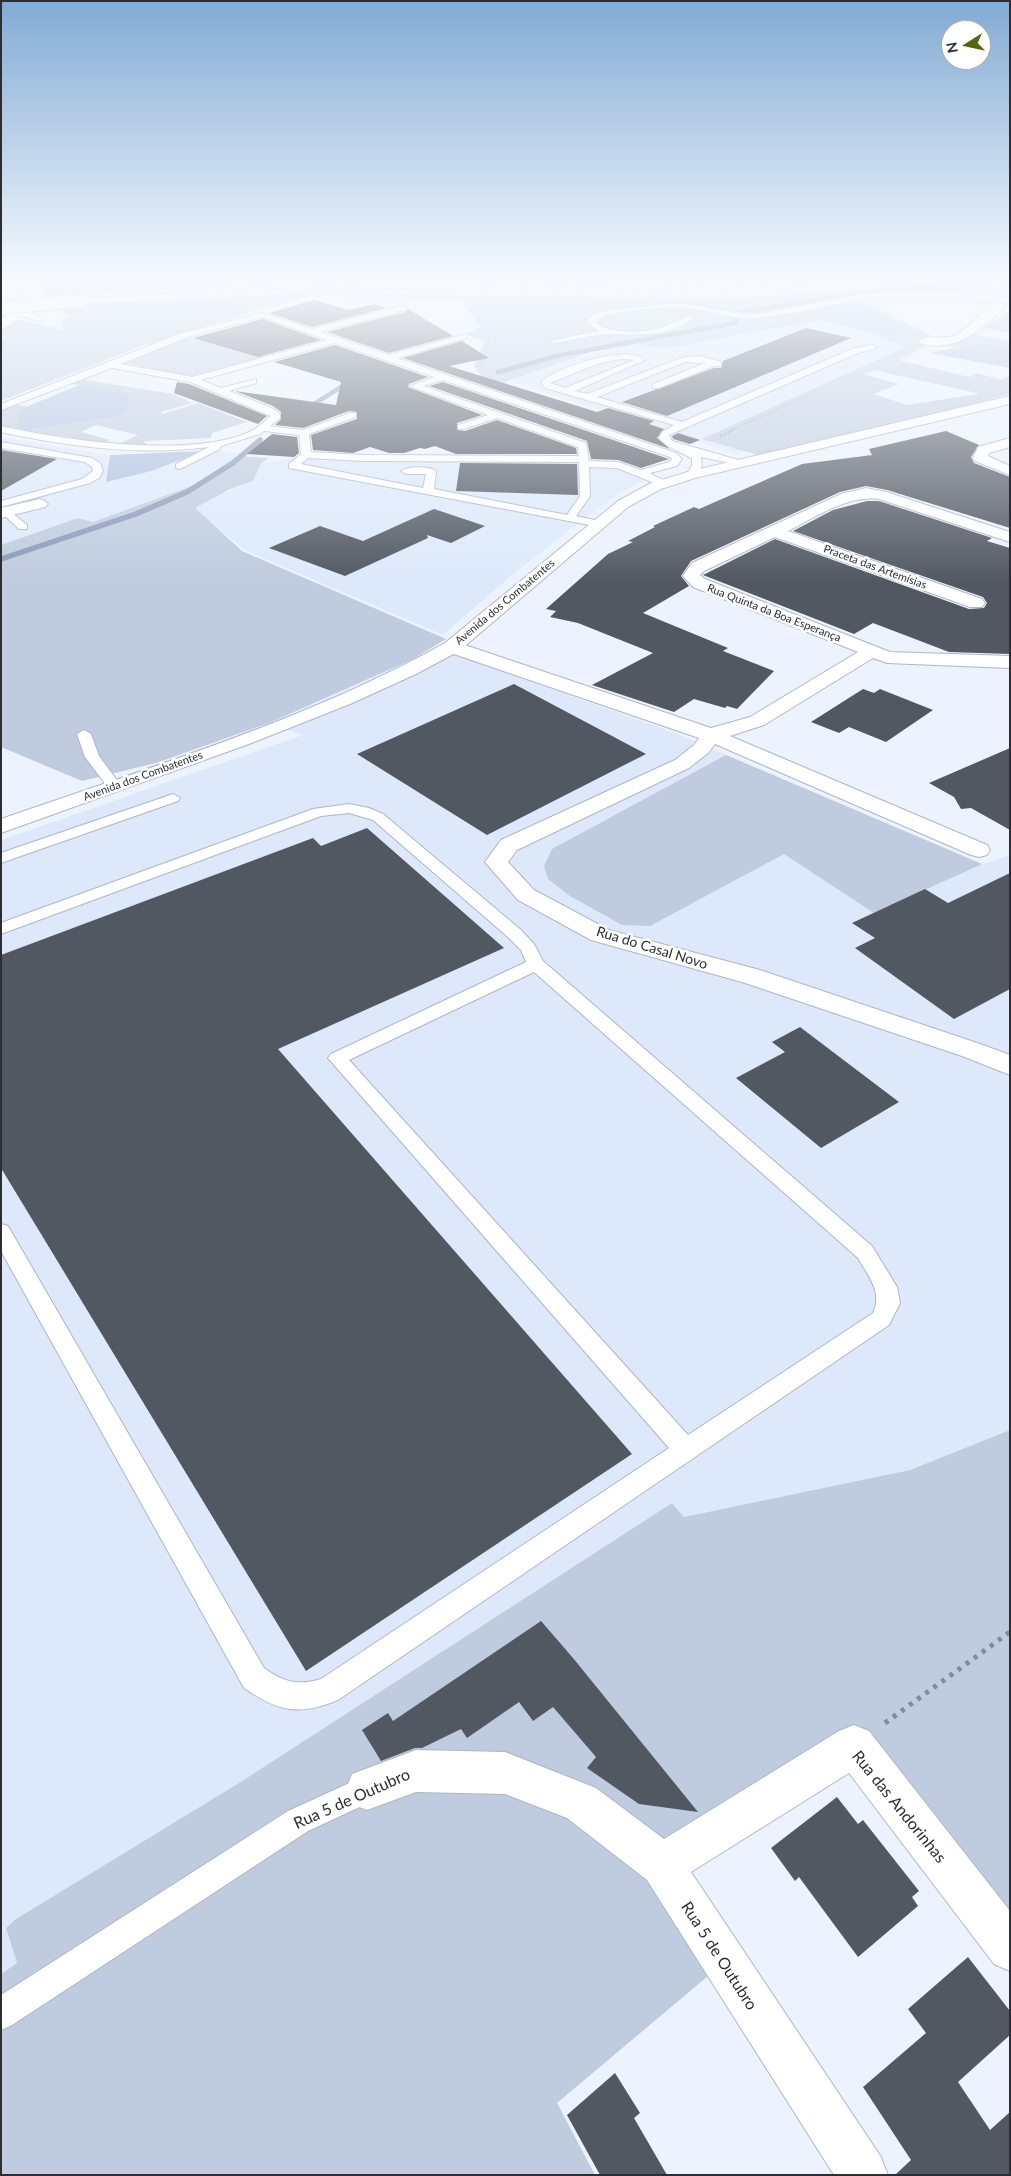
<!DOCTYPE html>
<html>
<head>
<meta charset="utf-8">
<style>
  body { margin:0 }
  #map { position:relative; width:1011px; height:2176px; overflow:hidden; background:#ecf3ff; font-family:Lato,sans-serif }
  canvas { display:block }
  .frame { position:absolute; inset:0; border:2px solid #2c2e33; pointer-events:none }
  .north { position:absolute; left:941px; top:20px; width:50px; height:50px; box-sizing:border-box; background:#fff; border:1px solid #ababad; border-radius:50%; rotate:260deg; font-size:14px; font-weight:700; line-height:20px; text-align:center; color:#2c2e33 }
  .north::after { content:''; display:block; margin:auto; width:18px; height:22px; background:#57660e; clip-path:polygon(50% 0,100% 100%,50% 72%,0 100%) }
</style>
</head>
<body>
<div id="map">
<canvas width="1011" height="2176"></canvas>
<div class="frame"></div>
<div class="north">N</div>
</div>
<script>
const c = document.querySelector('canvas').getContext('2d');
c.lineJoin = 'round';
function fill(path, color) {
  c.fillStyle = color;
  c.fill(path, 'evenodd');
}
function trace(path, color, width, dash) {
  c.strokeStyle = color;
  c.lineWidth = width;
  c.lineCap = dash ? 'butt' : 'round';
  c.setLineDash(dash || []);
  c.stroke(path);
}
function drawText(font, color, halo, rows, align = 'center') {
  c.font = font + ' Lato,sans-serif';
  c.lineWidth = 5;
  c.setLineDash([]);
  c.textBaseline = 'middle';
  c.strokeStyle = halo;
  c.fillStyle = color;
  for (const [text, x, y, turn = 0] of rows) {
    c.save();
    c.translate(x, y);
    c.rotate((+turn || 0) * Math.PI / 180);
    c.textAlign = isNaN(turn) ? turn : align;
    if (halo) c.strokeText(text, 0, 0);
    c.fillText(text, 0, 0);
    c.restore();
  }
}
fill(new Path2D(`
  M808,316L928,348L849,387L738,455L498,377L640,342Z
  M1,437L110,455L203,451L241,453L197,484L92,522L78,518L1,545Z
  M312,454L595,458L644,481L618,494L576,525L513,574L443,635L247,551L189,507L253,481L261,464Z
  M434,647L675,733L982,864L1010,855V1430L910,1470L684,1517L672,1503L239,1783L16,1919L6,1928L17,1963L1,1974V840L303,735L269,723L362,683Z`), '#dde9fb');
fill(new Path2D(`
  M49,279H72L82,283L175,279L851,280C735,292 618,286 502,285C348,284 196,285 43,296L46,287L36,286Z
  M947,281L1010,288V299L940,291L854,297L932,336L918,342L929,344L897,360L970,377L977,373L1001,380L1010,375V394L912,420L758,455L702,439L906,347L855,328L892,338L900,335L785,313L769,329L663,349L640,344L591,352L502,383L482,377L474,366L485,341L465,334L480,328L460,299L310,296L253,311L142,346L1,401V340L6,337L1,336V330L16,319L64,330L60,321L71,317L55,309L80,304L261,295L708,298L766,296ZM873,370L977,393L978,394L907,405L874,394L899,384L863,374Z
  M1010,311V333L983,328Z
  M973,334L1010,342V346L984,343L954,348L949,346Z
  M186,337L267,356L191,377L125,363Z
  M79,379L174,394L192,403L161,412L163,414L198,403L247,422L212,433L211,438L144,441L146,445H118L138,435L96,425L81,432L110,440L105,443L16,430L1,426V410L14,405L27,406L19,410L29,430L120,416L126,413L79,385L67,384Z
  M237,456L268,458L261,464L253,481L230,489L195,508L242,551L446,639L411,660L269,723L156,763L82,781L1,747V545L78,518L93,522L197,484Z
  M726,755L982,864L874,913L784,854L650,926L622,925L570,896L548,879L544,866L552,849Z
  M1010,1430V1913L859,1729L660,1892L714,1971L557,2103L595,2175H1V1974L17,1963L6,1928L16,1919L239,1783L672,1503L684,1517L910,1470Z`), '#bfcbde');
fill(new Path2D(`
  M72,279H175L82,283Z
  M855,301L894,321L900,335L892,338L823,320L769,329L785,313Z
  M984,343L1010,346V368L929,353Z
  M79,385L129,395L126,413L120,416L29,430L19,429V410Z
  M203,451L151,471L106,482L110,455Z`), '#aec0dd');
trace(new Path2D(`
  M498,372L561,355L735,323L739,312L851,295L937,286
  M305,410L344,385`), '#899bb7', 4.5);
trace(new Path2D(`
  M1,559L136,514L187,492L233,463L260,440`), '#899bb7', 5.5);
fill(new Path2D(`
  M314,300L349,310L374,304L386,308L312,327L269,313Z
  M408,309L453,336L389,353L327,332L405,312Z
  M263,319L321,340L258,357L193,338Z
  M806,328L851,338L667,416L622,402L714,368H721L723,361Z
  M462,341L489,358L449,366L597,412L608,408L654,421L649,424L664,429L657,438L670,449L403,358Z
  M335,345L428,377L409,384L408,387L482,415L457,423V430L465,431L497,420L576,448L577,454H456L435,446L425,449L420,448L404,453H389L370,447L353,453L313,450L311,435L357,419V412L349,411L303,428L275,425L281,419V412L273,406L235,391L336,405L341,382L274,362Z
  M177,382L189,384L267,416L258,424L174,393Z
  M443,382L669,459L641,468L618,460L591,459L587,441L429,386Z
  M946,431L979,445L971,457L974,463L1010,477V528L887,490L866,486L840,492L691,561L681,576L689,586L643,613L728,648L723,651L774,671L737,709L727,706L725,708L694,699L674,712L592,685L653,653L578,623L550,617L556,611L546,609L608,554L633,542L628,541L655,527L653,526L694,507L699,509L802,464L872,455L869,449Z
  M678,433L700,440L690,444L673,439L672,436Z
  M272,434L297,437L299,453L294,457L247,454Z
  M1,450L57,459L1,491Z
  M460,463L577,464L578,495L456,491Z
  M867,501H879L992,538L987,541L1010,548V654L949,652L873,623L854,634L703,575L775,539L969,609L984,608L987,603L983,597L793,531L833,510Z
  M434,509L485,526L451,543L427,535L428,538L345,576L269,548L320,526L363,541Z
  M514,684L646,754L487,835L357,754Z
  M863,689L874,693L880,689L933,710L886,742L849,727L839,733L811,722Z
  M1010,748V830L971,808L961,809L954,797L929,783Z
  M367,828L504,948L278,1049L632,1454L306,1671L1,1168V955L313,838L321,846Z
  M1010,873V989L954,1019L855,948L875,938L852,923L925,889L948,903Z
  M800,1027L899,1102L821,1148L736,1078L785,1052L772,1042Z
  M541,1621L573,1658L698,1812L639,1804L587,1768L596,1757L553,1707L533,1721L519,1702L467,1738L461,1729L422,1748H415L381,1761L362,1730L388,1713L393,1721Z
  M837,1797L858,1824L863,1820L919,1891L912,1897L918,1906L858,1957L799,1877L795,1881L771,1848Z
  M968,1957L1010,2011V2035L958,2082L990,2130L1010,2112V2175H895L911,2160L863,2087L926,2033L908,2009Z
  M615,2073L640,2113L634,2118L667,2175H600L567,2115Z`), '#525862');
const lane = new Path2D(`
  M858,295H861V299C828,306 793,314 759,318C735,321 711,310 688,308C667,307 610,309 595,322C610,335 642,333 660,328C671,324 680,319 690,316L694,318C671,336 640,335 612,334C593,334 572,341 554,343L550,341L599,331L586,322L595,313L610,310L665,304H688L738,313L758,314Z
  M402,306L406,308L405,310L320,332L389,355L467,334V338L397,358L676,453L682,459L677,466L650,473L668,483L659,485L617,468L589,467L590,496L576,516L604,522L605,524L600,527L289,468V464L301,454L299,435L264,431L260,434L221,446L220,449L180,469L176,468V464L209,447C140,456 69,447 1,432V426C62,440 197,460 253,430C259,427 265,420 271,416L190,382L112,368L1,410V404L182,333L263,313L312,329ZM263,317L327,340L192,377L121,364L188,337ZM335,343L434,377L410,386L488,415L458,425V429H464L497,418L578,447L579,456L363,455L311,452L309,434L356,417V413H350L303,430L270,426L280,418V414L272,408L229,391L256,383V379L221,388L201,380ZM443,380L670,457L672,459L669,462L641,470L618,462L589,461L586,443L423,386ZM308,458L363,461L579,462L580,496L567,515L434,489L436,471C430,466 407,466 401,471L406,474H426L423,488L301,464Z
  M17,310L32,312L43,319L39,321L14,314V310Z
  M872,345L876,347L875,349L858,353L669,435L672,441L749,463L744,466L701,457L702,466L695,477L691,478L686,475L692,466V459C681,451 667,448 659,438L662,432L674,425L545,388L541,382C557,367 626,344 645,360L575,391L587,394L684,357L700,356L721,362V366H714L659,388H653V384L705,363L685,362L597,397L682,422L852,349ZM621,359L634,360L565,388L550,383L597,364Z
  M1,442L92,458L100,463L103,471L99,478L90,483L1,507V501L82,479L93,471L92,467L85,462L1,448Z
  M7,509L27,525V529H19L3,514V510Z
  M84,730L91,734L99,756L122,787L120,790H110L85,757L77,734Z
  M173,794L180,798L178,801L1,863V853Z
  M349,804L369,808L383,814L521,930L534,944L543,961L872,1246L897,1287L900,1303L889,1325L338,1700C299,1716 279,1712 244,1688L1,1251V1224L8,1226L264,1668C283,1682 298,1686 321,1679L669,1448L328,1058L331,1054L526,962L521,950L509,938L373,820L349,813L321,816L1,934V923L313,809ZM534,972L858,1258C868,1275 883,1293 873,1313L688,1435L349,1060Z
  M367,1775L377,1779L381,1789L377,1799L308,1831L12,2025L1,2030V1995L288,1811Z`);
const street = new Path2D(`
  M28,282L33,285C30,301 19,325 1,329V320L14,307L23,285Z
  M934,290L1010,298V304L1002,303L1004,306L1002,308C980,332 955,352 921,344L919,341C926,334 943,340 953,336C971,329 980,310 997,303L934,296L858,300L852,297L858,294Z
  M1010,438V447L989,453L988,456L1010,466V475L975,461L973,458L978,447Z
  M866,488L886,492L1010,532V542L879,499C847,495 816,517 788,531L982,599L985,603L982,607H970L775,537L704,571L700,575L705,579L890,652L1010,656V668L887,663L873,658L764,725L730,736L987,845L990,850L987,855L979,857L971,855L715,744L708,753L689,768L517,850L508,862L534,890L609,930L760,970L980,1044L1010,1055V1075L962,1056L742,982L591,940L518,900L485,862L501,840L675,760L694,745L699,738L445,651L443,647L445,643H459L711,728L750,717L858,652L693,587L683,576L692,563L841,494Z
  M40,499L45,501L48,504L45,507L1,518V508Z
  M854,1725L869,1731L1010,1911V1971L994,1964L849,1773L691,1872L881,2157L888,2175H834L647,1880L567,1818L505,1794L416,1792L367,1810L352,1804L346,1789L352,1774L416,1750L505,1752L596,1788L664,1839L839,1731Z`);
const secondary = new Path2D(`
  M988,279L1010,280V286L988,282Z
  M1010,396V404L695,478L661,489L628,507L459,651L416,674L350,704L249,744L1,833V819C148,768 310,719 445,643L618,501L651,483L691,471Z`);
const primary = new Path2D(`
  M906,279H937L932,282L839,292L729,298L296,294L80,304L74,301L80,298L296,288L729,292L839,286Z
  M964,279H1010V282H969Z`);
trace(lane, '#afb6c1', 2);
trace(street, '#afb6c1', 2);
trace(secondary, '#afb6c1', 2);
trace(primary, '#afb6c1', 2);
trace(new Path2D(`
  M475,312C482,324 493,335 487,350C484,357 481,362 482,370
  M890,358L907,350
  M730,431L805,397`), '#878b94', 1, [1, 2]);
trace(new Path2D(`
  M720,436L733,430`), '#878b94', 2, [1, 2]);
trace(new Path2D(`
  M885,1723L1010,1632`), '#878b94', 5, [4, 6]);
fill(lane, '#fff');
fill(street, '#fff');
fill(secondary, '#fff');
fill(primary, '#fff');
const primaryBridge = new Path2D(`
  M1,308L80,301`);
trace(primaryBridge, '#afb6c1', 14, []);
trace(primaryBridge, '#fff', 12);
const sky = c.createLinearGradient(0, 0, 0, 583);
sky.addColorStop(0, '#82aad4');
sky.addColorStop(0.48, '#f6faff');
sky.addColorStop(1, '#f6faff00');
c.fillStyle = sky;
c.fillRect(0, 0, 1011, 583);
drawText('11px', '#2c2e33', '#fff', [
  ["Praceta das Artemísias",875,567,20],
  ["Avenida dos Combatentes",505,602,-40],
  ["Rua Quinta da Boa Esperança",774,613,21],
  ["Avenida dos Combatentes",143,776,-20]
]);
drawText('14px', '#2c2e33', '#fff', [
  ["Rua do Casal Novo",652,948,17]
]);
drawText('16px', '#2c2e33', '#fff', [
  ["Rua 5 de Outubro",352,1799,-24],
  ["Rua das Andorinhas",899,1807,51],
  ["Rua 5 de Outubro",719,1956,57]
]);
</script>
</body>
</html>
